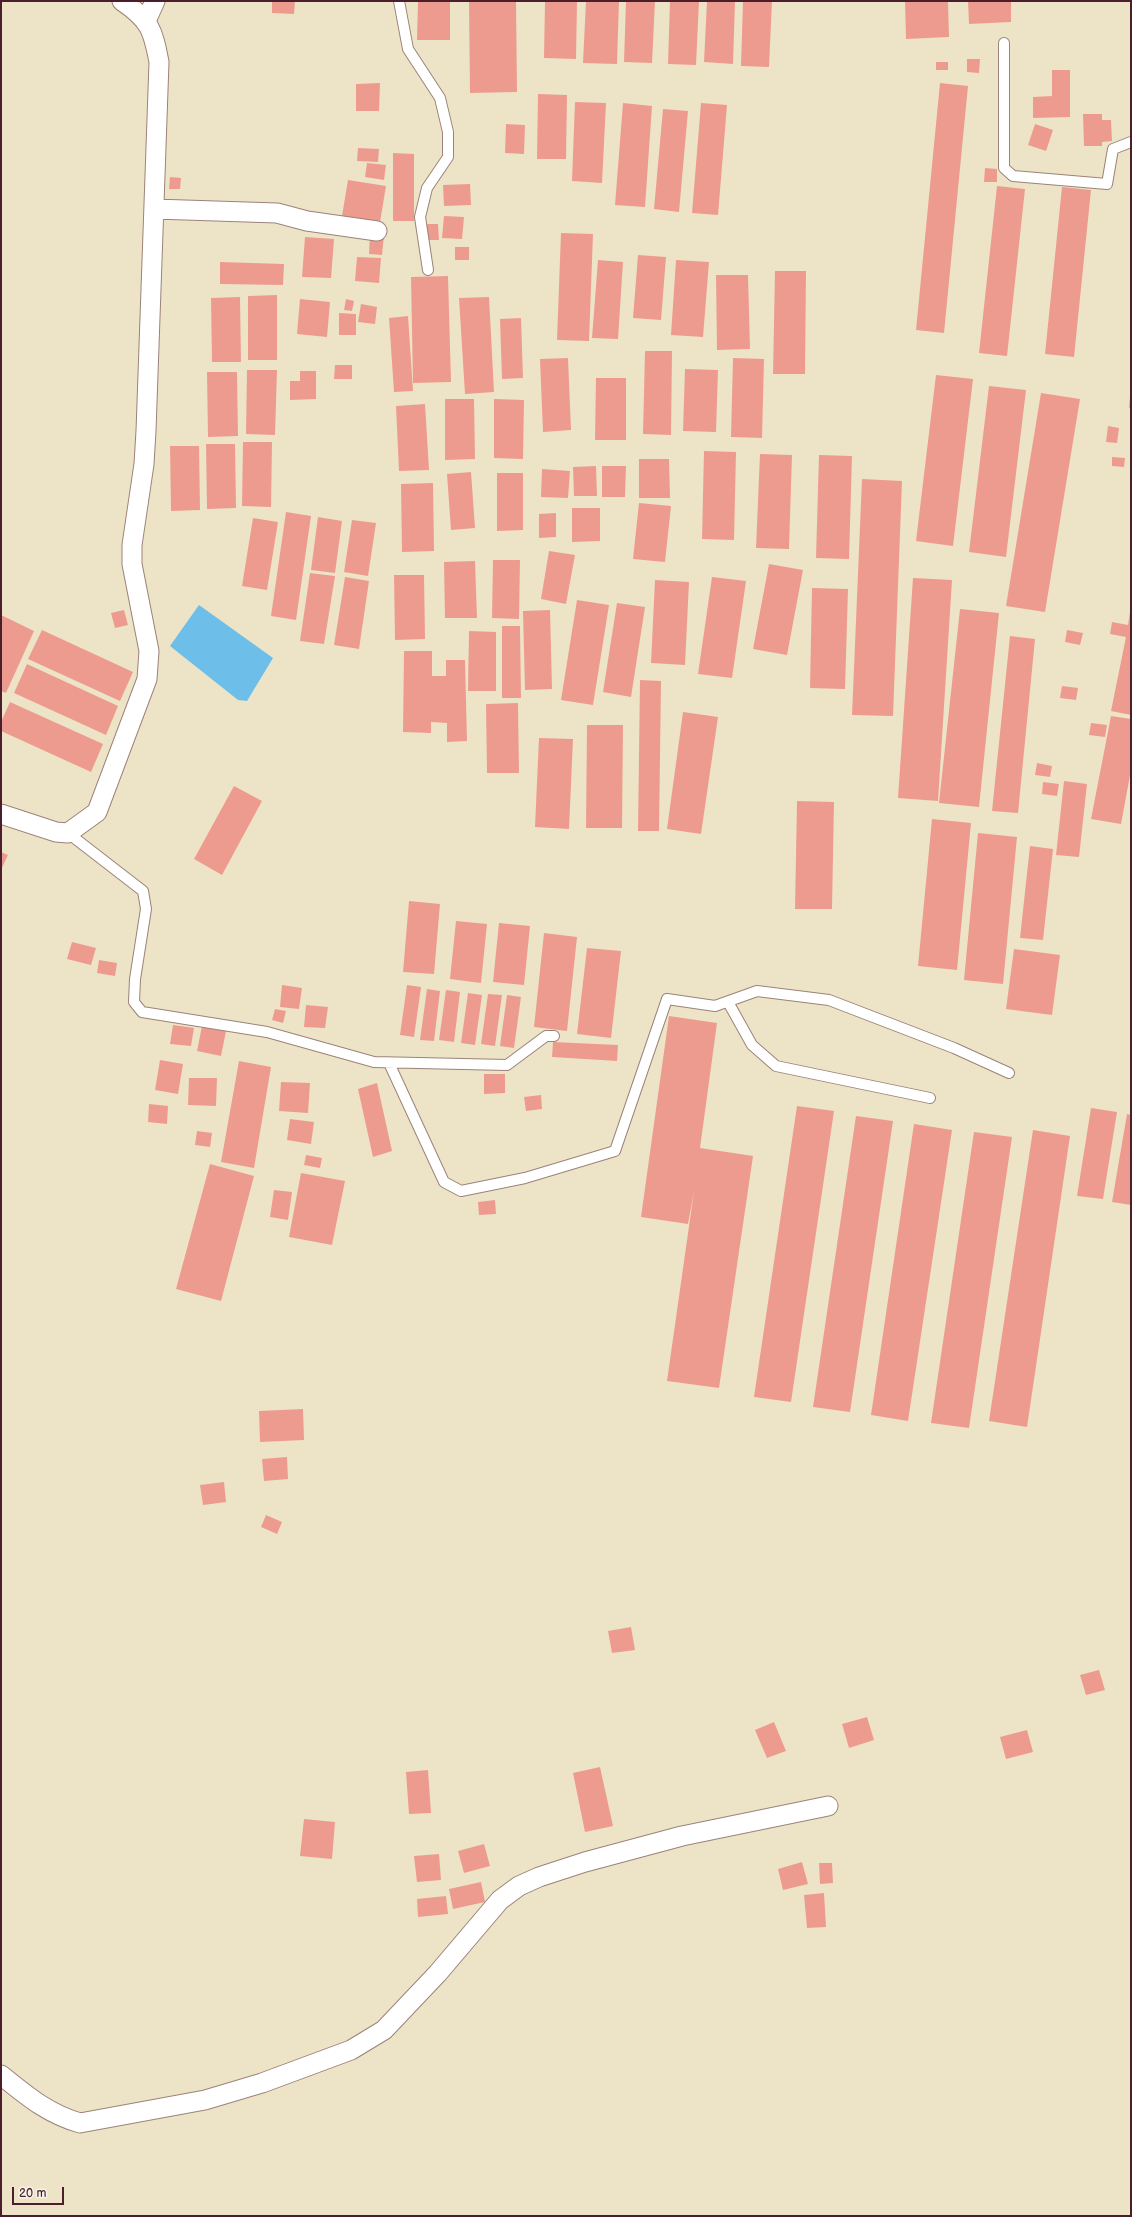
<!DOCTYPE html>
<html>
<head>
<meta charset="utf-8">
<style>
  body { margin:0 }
  #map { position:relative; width:1132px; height:2217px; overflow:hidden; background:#ede4c7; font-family:"Balsamiq Sans",sans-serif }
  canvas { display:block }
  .frame { position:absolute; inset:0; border:2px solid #4a1f2b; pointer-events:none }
  .scale { position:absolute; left:12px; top:2187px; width:52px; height:18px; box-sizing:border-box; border:2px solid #4a1f2b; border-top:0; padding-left:5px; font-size:12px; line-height:14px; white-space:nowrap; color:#4a1f2b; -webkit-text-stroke:3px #f7f3e8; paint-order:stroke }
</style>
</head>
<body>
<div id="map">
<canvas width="1132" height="2217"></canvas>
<div class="frame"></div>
<div class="scale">20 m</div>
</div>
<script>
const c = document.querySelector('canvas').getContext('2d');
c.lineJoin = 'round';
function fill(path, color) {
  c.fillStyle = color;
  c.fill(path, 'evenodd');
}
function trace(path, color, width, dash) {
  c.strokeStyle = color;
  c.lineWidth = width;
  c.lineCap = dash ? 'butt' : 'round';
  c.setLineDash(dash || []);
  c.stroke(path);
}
fill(new Path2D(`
  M199,605L273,658L247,701L238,700L170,646Z`), '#6dbee8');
fill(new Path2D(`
  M272,1H295L294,14L272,13Z
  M418,1H450V40H417Z
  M469,1H516L517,92L470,93Z
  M545,1H577L576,59L544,58Z
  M586,1H619L617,64L583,63Z
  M626,1H655L652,63L624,62Z
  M670,1H699L696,65L668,64Z
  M707,1H735L733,64L704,62Z
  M743,1H772L769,67L741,66Z
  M905,1H948L949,37L906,39Z
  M968,1H1011V22L969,24Z
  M967,59H980L979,73L967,72Z
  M936,62H948V70H936Z
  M1052,70H1070V117L1033,118V97L1052,96Z
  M380,83L379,111H356V84Z
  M940,83L968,86L944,333L916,330Z
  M538,94L567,95L566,159H537Z
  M575,102L606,103L602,183L572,181Z
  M623,103L652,106L645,207L615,205Z
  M701,103L727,105L718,215L692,213Z
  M663,109L688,111L679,212L654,209Z
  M1083,114H1102V120H1111L1112,141L1102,142V146H1084Z
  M506,124L525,125L524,154L505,153Z
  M1035,124L1053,130L1046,151L1028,145Z
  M358,148L379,149L378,162L357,161Z
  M393,153L414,154V221H393Z
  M367,163L386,165L384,180L365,177Z
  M985,168L997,169V182H984Z
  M170,177L181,178L180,189H169Z
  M348,180L386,186L380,222L342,216Z
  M470,184L471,205L444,206L443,185Z
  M997,186L1025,189L1007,356L979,353Z
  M1062,187L1091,190L1074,357L1045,354Z
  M444,216L464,217L462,239L442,238Z
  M425,224H438L439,240H425Z
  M561,233L593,234L589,341L557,340Z
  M370,234L384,235L382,255L369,254Z
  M305,237L334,239L331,278L302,277Z
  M455,247H469V260H455Z
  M638,255L666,257L661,320L633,318Z
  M357,257L381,258L379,283L355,281Z
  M598,260L623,262L618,339L592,338Z
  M676,260L709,262L703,337L671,335Z
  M220,262L284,264L283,285L220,284Z
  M775,271H806L805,374H773Z
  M716,275H748L750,349L717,350Z
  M448,276L451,382L413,383L411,277Z
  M277,295V360H248V296Z
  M240,297L241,362H212L211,298Z
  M489,297L494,392L465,394L459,298Z
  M300,299L330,302L327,337L297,334Z
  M346,299L354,301L352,311L344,310Z
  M361,304L377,307L375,324L358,322Z
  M339,313L356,314V335H339Z
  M408,316L413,391L394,392L389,318Z
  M521,318L523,378L502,379L500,319Z
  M645,351H672L671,435L643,434Z
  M568,358L571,430L543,432L540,359Z
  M733,358L764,359L762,438L731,437Z
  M335,365H352V379H334Z
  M685,369L718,370L716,432L683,431Z
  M247,370H277L275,435L246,434Z
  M300,371H316V399L290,400V381H300Z
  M207,372H237L238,436L208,437Z
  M936,375L973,379L953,546L916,541Z
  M596,378H626V440H595Z
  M989,386L1026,390L1006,557L969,552Z
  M1041,393L1080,399L1045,612L1006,606Z
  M1130,396H1131V408H1129Z
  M445,399H474L475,459L445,460Z
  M494,399L524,400L523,459L494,458Z
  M425,404L429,470L399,471L396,406Z
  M1108,426L1119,428L1117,443L1106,442Z
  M243,442H272L271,507L242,506Z
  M206,444H235L236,508L207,509Z
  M170,446H199L200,510L171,511Z
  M704,451L736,452L734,540L702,539Z
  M760,454L792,455L789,549L756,548Z
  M819,455L852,456L849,559L816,558Z
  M1112,457L1125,458L1124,467L1112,466Z
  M639,459H669L670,498H639Z
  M596,466L597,496H574L573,467Z
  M602,466H626L625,497H602Z
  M542,469L570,471L568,498L541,497Z
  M471,472L475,528L451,530L447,474Z
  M497,473H523V530L497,531Z
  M862,479L902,481L893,716L852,715Z
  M433,483L434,551L402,552L401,484Z
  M639,503L671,506L665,562L633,559Z
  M572,508H600V541L572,542Z
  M286,512L311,516L296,620L271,616Z
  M556,513V537L539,538V514Z
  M318,517L342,521L335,573L311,570Z
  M253,518L278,522L267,590L242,586Z
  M352,520L376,523L368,576L344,572Z
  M549,551L575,555L566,604L541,599Z
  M493,560H520L519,619L492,618Z
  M475,561L477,618H445L444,562Z
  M769,564L803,570L787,655L753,649Z
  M310,573L335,576L324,644L300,641Z
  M394,575H424L425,639L395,640Z
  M345,577L369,581L359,649L334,645Z
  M712,577L746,581L732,678L698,674Z
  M913,578L952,580L938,801L898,798Z
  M655,580L689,582L685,665L651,663Z
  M812,588L848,589L845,689L810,688Z
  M577,600L609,605L593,705L561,700Z
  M617,603L645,607L631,697L603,692Z
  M960,609L999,613L979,807L939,803Z
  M124,610L128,625L115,628L111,613Z
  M550,610L552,689L525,690L523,611Z
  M1130,612L1131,613V715L1111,711L1126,637L1110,634L1112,622L1128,625Z
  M1,615L34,631L6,693L1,691Z
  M502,626H520L521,698H502Z
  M42,630L133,672L120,701L28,659Z
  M1067,630L1083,633L1080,645L1065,642Z
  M469,631L496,632V691H468Z
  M1010,636L1035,639L1018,813L992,811Z
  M404,651H432V676H446V660H465L467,741L447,742V723L431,722V733L403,732Z
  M27,664L118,706L106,735L14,693Z
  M640,680L661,681L659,831H638Z
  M1062,686L1078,688L1076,700L1060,698Z
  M10,702L103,744L91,772L1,731V722Z
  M518,703L519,773H487L486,704Z
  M683,712L718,717L701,834L667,829Z
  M1111,716L1131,719V770L1121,824L1091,819Z
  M1091,723L1107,725L1105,737L1089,735Z
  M587,725H623L622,828H586Z
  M539,738L573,739L569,829L535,827Z
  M1037,763L1052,766L1050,777L1035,775Z
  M1064,781L1087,784L1079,857L1056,855Z
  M1043,782L1059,784L1057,796L1042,794Z
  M234,786L262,801L222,875L194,859Z
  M797,801L834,802L832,909H795Z
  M932,819L971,823L957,970L918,966Z
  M978,833L1017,837L1003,984L964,980Z
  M1030,846L1053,849L1043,940L1020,938Z
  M1,852L8,855L1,870Z
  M409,901L440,904L434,974L403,972Z
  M456,921L487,924L481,983L450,979Z
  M499,923L530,926L524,985L493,982Z
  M544,933L577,937L567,1031L534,1027Z
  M72,942L96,948L91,965L67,959Z
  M587,948L621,951L611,1038L577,1034Z
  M1014,949L1060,955L1052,1015L1006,1009Z
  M99,960L117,963L115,976L97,973Z
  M282,985L302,988L299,1009L280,1007Z
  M407,985L421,987L414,1037L400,1035Z
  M427,989L440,991L434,1041L420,1040Z
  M446,990L460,992L454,1042L439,1040Z
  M468,993L482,995L475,1045L461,1043Z
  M488,994L502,995L495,1046L481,1044Z
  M507,995L521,997L514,1048L500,1046Z
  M306,1005L328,1007L325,1028L304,1027Z
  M275,1009L286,1011L283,1023L272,1020Z
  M669,1016L717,1023L700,1148L753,1156L719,1388L667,1381L694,1191L688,1224L641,1217Z
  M173,1025L194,1028L191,1046L170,1044Z
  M202,1026L226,1031L221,1056L197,1051Z
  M553,1042L618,1045L617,1061L552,1057Z
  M160,1060L183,1064L178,1094L155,1090Z
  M239,1061L271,1067L254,1168L221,1162Z
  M484,1074H505V1093L484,1094Z
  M189,1078H217L216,1106L188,1105Z
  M281,1082L310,1083L308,1113L279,1111Z
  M377,1083L392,1151L373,1157L358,1089Z
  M541,1095L542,1109L526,1111L524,1097Z
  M149,1104L168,1106L167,1124L148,1122Z
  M797,1106L834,1111L791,1402L754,1397Z
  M1091,1108L1117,1112L1103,1199L1077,1196Z
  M1127,1114L1131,1115V1205L1112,1202Z
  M856,1116L893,1121L850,1412L813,1407Z
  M290,1119L314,1122L311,1144L287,1140Z
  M914,1124L952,1130L908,1421L871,1415Z
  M1033,1130L1070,1136L1027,1427L989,1421Z
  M197,1131L212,1133L210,1147L195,1145Z
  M974,1132L1012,1137L969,1428L931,1423Z
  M306,1155L322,1158L320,1168L304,1165Z
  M210,1164L254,1176L221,1301L176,1289Z
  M301,1173L345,1181L332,1245L289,1237Z
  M274,1190L292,1192L288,1220L270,1217Z
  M495,1200L496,1214L479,1215L478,1202Z
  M303,1409L304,1440L260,1442L259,1411Z
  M287,1457L288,1479L264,1481L262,1459Z
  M224,1482L226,1502L203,1505L200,1485Z
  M266,1515L282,1522L277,1534L261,1527Z
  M631,1627L635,1650L612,1653L608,1631Z
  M1099,1670L1105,1690L1086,1695L1080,1675Z
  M867,1717L874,1740L849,1748L842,1724Z
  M774,1722L786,1751L767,1758L755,1730Z
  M1027,1730L1033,1752L1006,1759L1000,1737Z
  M600,1767L613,1826L585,1832L573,1773Z
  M428,1770L431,1813L409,1814L406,1772Z
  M304,1819L335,1822L332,1859L300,1856Z
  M484,1844L490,1866L464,1873L458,1851Z
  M439,1854L441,1880L417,1882L414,1856Z
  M802,1862L808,1884L783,1890L778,1869Z
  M819,1863H832L833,1883L820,1884Z
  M481,1882L485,1902L453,1909L449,1889Z
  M824,1893L826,1927L807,1928L804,1895Z
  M446,1896L448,1914L418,1917L417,1899Z`), '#ee9b8f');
const service = new Path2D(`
  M399,1L408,49L440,98L448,132V157L427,188L420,217L428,270
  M1004,43V168L1013,176L1107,184L1113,149L1131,142
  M68,833L143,891L146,909L135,979L134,1002L142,1012L267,1032L374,1062L507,1065L546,1036H554
  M728,1002L752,1045L776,1066L930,1098
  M389,1063L444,1182L461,1191L525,1178L615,1151L667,999L715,1006L757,991L829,1000L954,1048L1009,1073`);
const minor = new Path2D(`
  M146,21L155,1
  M154,209L277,213L307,221L377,231
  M1,814L56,832L68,833L97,812L147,679L149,651L132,564V545L144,464L146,431L159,62C153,30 150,20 122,1
  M1,2075C27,2096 48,2114 80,2123L205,2100L262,2083L351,2050L384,2030L438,1973L500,1900L519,1886L539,1877L585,1862L682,1836L828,1806`);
trace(service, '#9c8279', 12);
trace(minor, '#9c8279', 21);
trace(service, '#fff', 10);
trace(minor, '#fff', 19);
</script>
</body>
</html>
